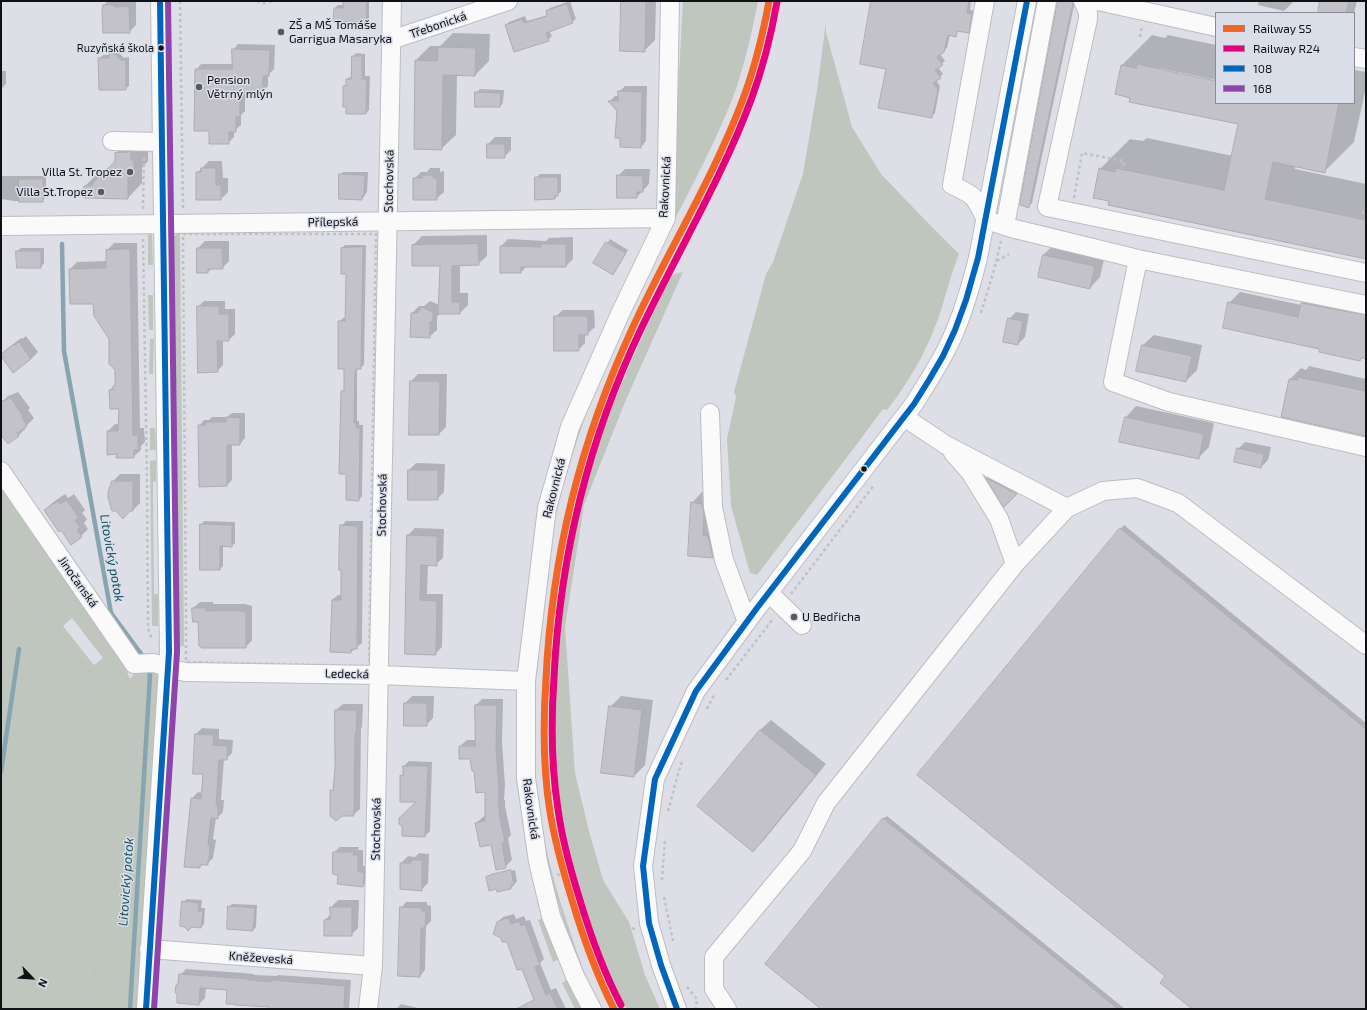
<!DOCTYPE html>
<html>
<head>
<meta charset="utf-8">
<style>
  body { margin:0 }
  #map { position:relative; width:1367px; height:1010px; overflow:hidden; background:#dedfe6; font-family:"Exo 2",sans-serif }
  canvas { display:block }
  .frame { position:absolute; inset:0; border:2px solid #101115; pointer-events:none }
  .legend { position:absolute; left:1215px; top:12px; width:140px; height:92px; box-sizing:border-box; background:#dadee9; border:1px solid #898c94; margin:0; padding:5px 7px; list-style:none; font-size:12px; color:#101115 }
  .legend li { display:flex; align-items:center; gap:8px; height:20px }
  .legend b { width:20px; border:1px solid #898c94 }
  .north { position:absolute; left:12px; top:958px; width:40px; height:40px; -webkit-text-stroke:3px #dadee9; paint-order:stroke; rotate:115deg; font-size:11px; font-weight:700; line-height:16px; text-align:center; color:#101115 }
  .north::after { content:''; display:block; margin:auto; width:14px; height:18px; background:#101115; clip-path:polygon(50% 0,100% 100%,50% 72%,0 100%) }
</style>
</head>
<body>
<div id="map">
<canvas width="1367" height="1010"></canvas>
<div class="frame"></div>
<ul class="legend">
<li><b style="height:5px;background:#f26522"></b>Railway S5</li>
<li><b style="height:5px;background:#e5007d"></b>Railway R24</li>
<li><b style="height:5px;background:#0065bd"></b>108</li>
<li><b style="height:5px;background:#8e44ad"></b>168</li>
</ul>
<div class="north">N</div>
</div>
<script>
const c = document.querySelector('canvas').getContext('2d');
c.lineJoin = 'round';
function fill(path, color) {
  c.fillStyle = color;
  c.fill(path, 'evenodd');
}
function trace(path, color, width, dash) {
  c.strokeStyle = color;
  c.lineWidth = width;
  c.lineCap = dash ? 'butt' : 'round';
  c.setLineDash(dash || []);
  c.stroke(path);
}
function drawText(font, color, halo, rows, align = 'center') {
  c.font = font + ' "Exo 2",sans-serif';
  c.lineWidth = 3;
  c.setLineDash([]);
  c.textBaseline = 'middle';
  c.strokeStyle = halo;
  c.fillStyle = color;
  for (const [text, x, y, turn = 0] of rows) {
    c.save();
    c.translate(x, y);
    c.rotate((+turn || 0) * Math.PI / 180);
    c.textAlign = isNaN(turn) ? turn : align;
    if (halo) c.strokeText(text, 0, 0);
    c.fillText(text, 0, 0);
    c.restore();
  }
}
fill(new Path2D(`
  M683,1H758C752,30 746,60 736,89C712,154 676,214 646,276C630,308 616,341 601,373C595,388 590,403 585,418C552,509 536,598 534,694C532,735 533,777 540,817C546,853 556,890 568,925C577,953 587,983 601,1009H597L575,958L547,867L536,812L531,765L530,682L544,550L552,508L575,431L594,387L671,219Z
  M826,22V32L852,127L881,174L927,222L959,254C950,275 946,297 938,319C926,352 909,382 887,410L883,409L854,448L757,575L750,573L731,506L727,439L736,397L734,392L766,274L773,262L803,174L817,90Z
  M180,232L184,646L177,647L173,240L174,236Z
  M148,233L152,235L153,265H148Z
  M683,272L625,402L584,505L565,627L575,773L589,831L603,880L629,922L645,975L660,1009H627C611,980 599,950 589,918C578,884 568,848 562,812C555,772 554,731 555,691C558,620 567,547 587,478C607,411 637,349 666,285L671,275Z
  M148,295H153V330H149Z
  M150,339H154L153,374H149Z
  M150,428H155L156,450H150Z
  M156,460V481L153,482L154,594H158V626H152L150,461Z
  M1,489L16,507L124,664L130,679L136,671L152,669L159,674L137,1009H1ZM72,618L103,658L94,665L63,626Z
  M548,916L563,957L553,962L538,920Z
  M572,977L587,1009H575L562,983Z`), '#bec6be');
fill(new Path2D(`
  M108,1H136V25L129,32L104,5Z
  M344,1H375L369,2V18L366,21L335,8L338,5H344Z
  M570,1L576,19L572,22L549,30L552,36L548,40L506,25L509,22L525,16L527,21L548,15L547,11L550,8Z
  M622,1H656L655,40L644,51Z
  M872,1H971L970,10L975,11L971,29L968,32L959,30L955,36L950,35L947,48L940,54L945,61L938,67L943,74L936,80L940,86L935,113L932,116L887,68Z
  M1059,1H1075L1032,203L1029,206Z
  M1259,1H1294L1284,11L1258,5Z
  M1321,1H1357L1354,13H1319Z
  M453,33L490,34L489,61L475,75H457L456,135L441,149L416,60L430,46H440Z
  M1152,35L1165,38L1168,35L1216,45V80L1159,68V70L1216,82V103H1354V70L1366,72V87L1354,142L1324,172L1295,166V169L1366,184V258L1110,200L1100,169L1130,139L1143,141L1147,138L1233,156L1239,123L1131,97L1122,65Z
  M238,44L275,45L274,69L268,75V86L263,91H245V111L241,115V125L234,131V137L228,143L210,130L196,70L201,64H233V50Z
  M113,47L124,58L129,57V86L125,89L99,59L103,55H110V50Z
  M356,53L365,54V76H370L369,110L366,113L344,86L347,83V79L352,76L353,57Z
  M1,71H6V84L2,88L1,93Z
  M625,86H647L646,141L641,147L621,137L618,111L610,101L615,96H619V92Z
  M480,89L504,90L503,103L500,106L476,93Z
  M495,137H511V150L504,157L488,144Z
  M130,138L148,146V161L142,168V183L128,198L85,197V186L99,172H103L107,168V170L120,161L118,159L109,166L116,159V153Z
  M209,161H222L223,178H228V192L221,199L197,173Z
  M430,168H440V172L444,171V192L436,199L414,179L421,172H427Z
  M625,169H650L649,184L637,197L618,176Z
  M343,172H368L367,192L362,199L340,175Z
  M540,174H561V191L555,198L536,178Z
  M1,176H46V197L42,201H14L1,199Z
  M487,235V256L478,264L460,265V293H468V305L460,313H440L437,317V330L429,337L412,313L419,306H424L430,301L439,305L441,265L413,245L422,236Z
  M573,237V259L566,266H527L521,272L501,246L508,239L546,241L549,238Z
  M610,239L628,250L613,274L595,263Z
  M205,241H229V261L222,268H212L208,272H198V248Z
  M114,243H137L140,428H144L145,442L141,446V450L133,457L118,453L108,431L115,424H119L120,408L110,390L116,384V370L110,339L94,303L70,269L77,262L107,261V250Z
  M345,245H366L364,365L357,370V421H359V425H363L362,496L359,500L347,473L342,392L345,388V368L339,322L343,318H346L347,273H342V248Z
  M1054,245L1105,255L1100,277L1090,288L1043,255Z
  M21,248H44V263L41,267L17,251Z
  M1240,292L1301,305L1302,303L1313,292L1366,303V358L1363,357L1360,360L1229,303Z
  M204,301H225V309H235V334L229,340H223V365L217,371L198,307Z
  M563,310H594L595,327L587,334H585V343L578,350L555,317Z
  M1016,312L1029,314L1025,337L1018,344L1009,319Z
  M1154,335L1202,345L1197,370L1186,381L1143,345Z
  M26,336L38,352L31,359L1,355L8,348L21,338L22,339Z
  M1309,366L1366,379V435L1290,379L1301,368L1306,370Z
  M418,374H447L446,427L439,434L411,381Z
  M18,392L30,408L28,410L34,418L25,427L26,428L19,435L8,443L1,433V403L8,396Z
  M1136,406L1214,423L1209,447L1198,458L1126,417Z
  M232,413H245V438L240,444H232V480L227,485L199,426L204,420H209L212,417H227Z
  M1245,442L1271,447L1268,460L1261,467L1238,449Z
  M416,463L445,464L444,492L437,499L409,470Z
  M994,471L1023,486L1004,506L987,478Z
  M120,474H140V503L133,510H130L113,481Z
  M702,492L713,493L723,546L712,557L689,555L692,503Z
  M65,494L68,498L74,494L85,510L82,513L87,519L84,523L88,529L81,536L45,510L52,503Z
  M204,521L235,522V543L232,546L223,545V566L220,569L201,525Z
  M346,521H363L362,643L351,652L332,600L338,595H342L341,526Z
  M1124,525L1366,723V1005L1363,1009H1190L1191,1007L1167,976L919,775Z
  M415,528L444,529L443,558L436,564H428L427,594H443L442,647L435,654L406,653L408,535Z
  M200,602H213V604H245L252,606V640L246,647L199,620L193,608Z
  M412,696H434L433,718L426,725L405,703Z
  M621,696L653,700L645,765L634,776L610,707Z
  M482,699H503L502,742L505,785L504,800H505V806L511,835L508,838L512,860L505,867L492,844L476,823L483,817L486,816V791L470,758L460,746L467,740H476V705Z
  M343,704H363L362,727L361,728L360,809L353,815L331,791L335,788L336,710Z
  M771,720L826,764L764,840L753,851L698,806L760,730Z
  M202,728L219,729V739L233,740L232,753L226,759H224L221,800H224L223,812L217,818H216L213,839L216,840L213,858L207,864H203L200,867L192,798L198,792L203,793L204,773L196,734Z
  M409,761L432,762L430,831L425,836L403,826L418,801L401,776L404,773V766Z
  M887,816L1125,1009H823L883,819Z
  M340,847H359L358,850H363V866H369V880L363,886L339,874L334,852Z
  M419,853L429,854L428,883L421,890L401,863L408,856L415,857Z
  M514,868L489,875V877L515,870L517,881L511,888L487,877L490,874Z
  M187,899L202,900L201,908H205L204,924L201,927L183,902Z
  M338,900H359L358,928L351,935L325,920L331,914V907Z
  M406,902H427V905L431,906V921L426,926L425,970L420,976L401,908Z
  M232,904L257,905L256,927L253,930L229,907Z
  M514,914L516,919L524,916L526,921L530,920L544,959L540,963L551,990L556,988L566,1009H531L528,1004L534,999L522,968L497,923L503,917Z
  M186,969L243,973L254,974V975L277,976L278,975L351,980L349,1009H290L270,1006L246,1005L227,1004L228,989L206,988L205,998L199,1004L179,983L180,975Z
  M401,1004L418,1008V1009H396Z`), '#0003');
trace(new Path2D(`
  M62,244L64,351L111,613L142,655L144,659
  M1,772L19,649
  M130,1009L150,675L148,668`), '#86a5b0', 4.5);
const building = new Path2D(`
  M343,1H367L366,22H333L334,8H343Z
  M621,1H646L645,52L620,51Z
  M871,1H969L967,13L972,14L969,33L957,31L956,37L948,35L944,52L937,57L943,65L935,70L941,78L933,83L938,90L932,118L878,108L886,69L860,64Z
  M1058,1H1073V3L1029,208L1020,205Z
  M1320,1H1349L1346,13H1318Z
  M567,4L573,23L546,33L549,41L514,52L505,25L522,19L524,23L547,16L546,11Z
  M103,5H114L115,7L129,6L130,33H103L102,14Z
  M438,47L476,48L475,76L443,75L442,150L414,149L415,60L437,61Z
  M109,49L121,60H126V90H99L98,58H109Z
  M232,49L270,50L269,76H263V92H240V117H236V132H229V144H209V131H194L195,69H232Z
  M352,56H362V79H367L366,114H346V107H343V86H346V79H351Z
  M1137,64L1216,81V103H1339L1325,173L1273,162L1265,199L1366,220V259L1108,205L1109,201L1093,198L1099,168L1115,172L1116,168L1224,190L1238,124L1129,102L1130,98L1115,94L1121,65L1136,68Z
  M618,91L642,92L641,148L620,147V138H615L617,111L608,101H618Z
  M475,92L501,93L500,107H475Z
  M487,144H505V158H487Z
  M131,152V160H134V177H128V199L84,198V186H91L100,174L115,163V153Z
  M201,168H216V185H221V200H196V172H201Z
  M339,174L365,175L364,196H362V200L339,199Z
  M422,175H433V178H437V200H413V178H422Z
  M617,175L643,176V192H637V198H617Z
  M535,177H558V196H555V199L535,200Z
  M19,179H43V202H19Z
  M606,242L626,253L613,275L593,263Z
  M478,244L479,265L452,266V302H460V314H438L440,266H412V245Z
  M541,244H566V267H521V273H500V246L541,247Z
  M363,247L361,369H356L355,373L354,423H356V428H360L359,501L346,500V474H339L341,391H344V369H338V321H345L346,274H341V248Z
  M197,248H222L223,269H208V273H197Z
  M130,249L133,435H138V450H134V458H116L117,454L107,455V431H118L119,409H110L109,390H113V386H115V370L109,364V339L94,316L93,304H70L69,269L106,268V250Z
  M16,251H41V268H17Z
  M1043,255L1095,266L1090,289L1038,277Z
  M1228,302L1298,317L1301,303L1366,315V359L1361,358L1360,361L1319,352V349L1223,328Z
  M197,306H219V314H229V341H217L218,372L198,373Z
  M422,307L433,312V322H430V338L410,337L411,313H417Z
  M554,316H588V335H579V351H554Z
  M1008,318L1023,321L1018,345L1003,342Z
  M19,342L31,359L13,373L1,356V354L14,344L15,345Z
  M1142,345L1192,356L1186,382L1136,371Z
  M1297,377L1366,391V436L1281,417L1289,379L1297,380Z
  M410,381H440L439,435H409Z
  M11,398L23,416L22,417L27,426L17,433L19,436L8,444L1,435V402Z
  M226,417L240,418V445H227V486L199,487L198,425H206V422H226Z
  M1125,417L1204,434L1199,459L1119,442Z
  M1237,448L1264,454L1261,468L1234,462Z
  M408,470H438V500H408Z
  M986,478L1017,494L1004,507Z
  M112,481H133V511H130L123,519L116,511H112L108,498V492Z
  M67,500L79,518L75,520L80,527L77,530L82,537L71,545L61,530L59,532L44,510L58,501L60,504Z
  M691,502L702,504L704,515L703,535L708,536L713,558L688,556Z
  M200,524L232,525V547L220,546V570H200Z
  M340,525L358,526L357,649H351V653L330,652L332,600H341V570H339Z
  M1120,528L1366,729V1009H1192L1160,983L1165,976L917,775Z
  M407,535L437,536V566L421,565L420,600L437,601L436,655L405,654Z
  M192,608H206V611L238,610L246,612V648H201V646H199L198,622H193Z
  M404,703H427V726H404Z
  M475,705H497L496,748L499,791L498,806H499V813L505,842L502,843L506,868L496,870L491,845L480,847L475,823L485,821V792L476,793L474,771H472L470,759H459V746H475Z
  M609,706L642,710L634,777L601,773Z
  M335,710H357L356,734H355L354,816H342L336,821L330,816V790L333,791L335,768Z
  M760,730L816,775L753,852L697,806Z
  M195,734L214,735L213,745L227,746V760H219L216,806H218V819L211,818L208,845H210L209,860H208V865H200V868L184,867L191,798L201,799L203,774H193Z
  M403,766H428L425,837L402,836V826L399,824V818L416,802H400V775L403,776Z
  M883,818L1118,1009H821L765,964Z
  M333,852H354L353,855H358V872H364L363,887L337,884L338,875L333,874Z
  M411,860H422V891L400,889V863H411Z
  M511,870L514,885H511V889L497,892L496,889L489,891L486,877Z
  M182,901L199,903L198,911H203L201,928L192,927L188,931L185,927L180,926Z
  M228,906L255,908L253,931L227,929Z
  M330,907H352V936H324V920L330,919Z
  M400,907L422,908L421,911H426L425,928H421L420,977L398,976Z
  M508,918L511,924L519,921L521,926L525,924L540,965L535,967L546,995L550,993L558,1009H516L534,1000L522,969L517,970L507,942H502L501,938L493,934L497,922Z
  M179,974L237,978L248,979V980L271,982V980L345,986L344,1009H269V1007L235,1005V1004H226L227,990L200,988L199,1005L177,1003V995L175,992L176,985L178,983Z`);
fill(building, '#c2c2c8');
trace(building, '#acacb1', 1);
const minor = new Path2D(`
  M985,1L952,185C976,196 975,197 986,220L1011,228L1138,259L1366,305
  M1083,1L1088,12V19L1047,207L1366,273
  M1098,1L1216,27
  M391,40L508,1
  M1354,57L1366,59
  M112,141L162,142
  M1,226L666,218
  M1005,226L1047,1
  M1138,259L1113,382L1169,402L1366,447
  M710,413L713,507L724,560L747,622
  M904,417L946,445L1067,508
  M953,453L970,472L999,519L1015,564
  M1,471L134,664L154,663L176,670L185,672L379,675L526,681
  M769,593L802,625
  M149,949L373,966
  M146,1009L169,652L160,1
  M368,1009L373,966L392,1
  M592,1009L575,976L551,916L538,862L526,778V681L547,508L570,427L620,314L666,218L670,1
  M677,1009L661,965L649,923L643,866L655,779L696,691L757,608L914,404C927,383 941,362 951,340C963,314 971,286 978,258L1027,1
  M727,1009L714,989V957L802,851L826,803L1015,564L1067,508L1103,491L1137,488L1178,503L1366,645`);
trace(minor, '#bcbdc2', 20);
trace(new Path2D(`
  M180,1L183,208
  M257,1L265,3L272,1
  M1140,37L1142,26
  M1074,198L1082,153L1124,161L1123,169
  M143,209L144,156
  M1363,214L1364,209H1366
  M183,234H376L369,666L186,662V621Z
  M143,239L147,481L148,628L152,639
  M997,261L1009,254
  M981,313L994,270L1001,241
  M1,503L13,520
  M32,547L42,578L58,619L59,632
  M791,594L874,485
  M1,603C11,605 24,607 34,612C57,623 76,654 92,674L114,675L120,673
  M92,674L97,745L94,1009
  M726,680L773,619
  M95,700L114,676
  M707,709L714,695
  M668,811L678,774L682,762
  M557,874L578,885L607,921L635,929
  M662,880L665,840
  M664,897L673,941
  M687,987L697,999L696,1009
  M122,1009L139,680`), '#c1c1c3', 2.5, [3, 3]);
trace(minor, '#fafafb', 18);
trace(new Path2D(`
  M146,1009L169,652L160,1
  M677,1009L661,965L649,923L643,866L655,779L696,691L757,608L914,404L929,380L943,356L955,330L966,300L978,258L1027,1`), '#0065bd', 6);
trace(new Path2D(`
  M154,1009L177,652L168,1`), '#8e44ad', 6);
trace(new Path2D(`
  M614,1009C596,974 583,937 572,900C563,871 555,842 550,812C543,768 543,723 546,679C552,555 580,442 632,329C667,252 713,179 743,99C755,67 763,34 769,1`), '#f26522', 7);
trace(new Path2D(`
  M621,1005C603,971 590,934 579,897C570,868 562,839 558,809C551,765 551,721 554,677C560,556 589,438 641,329C677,253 722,178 751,100C763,68 771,36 777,2`), '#e5007d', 7);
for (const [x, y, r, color] of [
  [281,32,4,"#58595e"],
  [161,48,3.5,"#101115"],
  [199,87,4,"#58595e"],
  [130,172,4,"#58595e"],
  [101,192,4,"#58595e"],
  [864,469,3.5,"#101115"],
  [794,617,4,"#58595e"]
]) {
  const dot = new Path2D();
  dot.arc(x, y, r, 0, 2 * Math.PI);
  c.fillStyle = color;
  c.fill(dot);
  trace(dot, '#dadee9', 1.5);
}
drawText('11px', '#101115', '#dadee9', [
  ["Ruzyňská škola",154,48]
], 'right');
drawText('12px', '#101115', '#dadee9', [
  ["ZŠ a MŠ Tomáše",289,25],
  ["Garrigua Masaryka",289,39],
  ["Pension",207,80],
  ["Větrný mlýn",207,94],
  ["Villa St. Tropez",122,172,"right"],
  ["Villa St.Tropez",93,192,"right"],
  ["U Bedřicha",802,617]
], 'left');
drawText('12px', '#101115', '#dadee9', [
  ["Třebonická",438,25,-19],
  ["Stochovská",389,181,-89],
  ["Rakovnická",665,187,-87],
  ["Přílepská",333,222,-1],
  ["Rakovnická",554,488,-76],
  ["Stochovská",382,505,-89],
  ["Jinočanská",78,582,55],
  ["Ledecká",347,674,1],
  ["Rakovnická",531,809,82],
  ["Stochovská",376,829,-89],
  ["Kněževeská",261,958,4]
]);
drawText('italic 13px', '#11515f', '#dadee9', [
  ["Litovický potok",112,558,80],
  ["Litovický potok",126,882,-86]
]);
</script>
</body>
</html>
